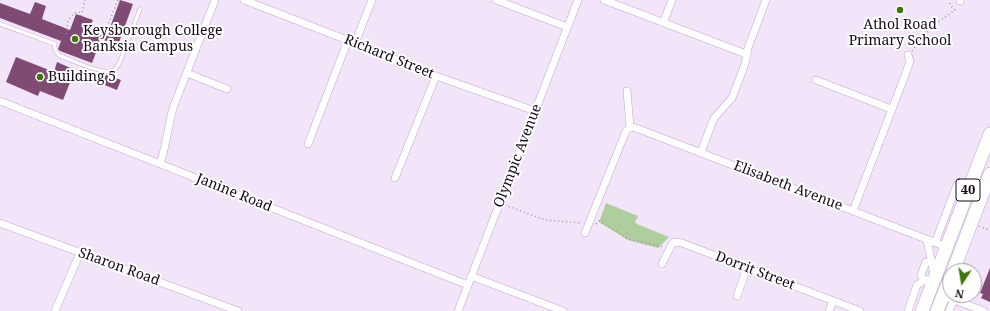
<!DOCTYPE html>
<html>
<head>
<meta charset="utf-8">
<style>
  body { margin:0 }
  #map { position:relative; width:990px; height:311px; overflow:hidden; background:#f2e5f9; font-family:"Noto Serif",serif }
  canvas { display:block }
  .north { position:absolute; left:942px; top:263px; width:40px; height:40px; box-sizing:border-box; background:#fff; border:1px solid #a19da3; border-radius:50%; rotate:192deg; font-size:11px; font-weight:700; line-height:16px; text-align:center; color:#140919 }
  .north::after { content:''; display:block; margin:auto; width:14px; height:18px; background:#3e770a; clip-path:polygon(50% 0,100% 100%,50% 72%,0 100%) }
</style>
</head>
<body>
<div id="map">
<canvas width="990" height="311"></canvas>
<div class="north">N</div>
</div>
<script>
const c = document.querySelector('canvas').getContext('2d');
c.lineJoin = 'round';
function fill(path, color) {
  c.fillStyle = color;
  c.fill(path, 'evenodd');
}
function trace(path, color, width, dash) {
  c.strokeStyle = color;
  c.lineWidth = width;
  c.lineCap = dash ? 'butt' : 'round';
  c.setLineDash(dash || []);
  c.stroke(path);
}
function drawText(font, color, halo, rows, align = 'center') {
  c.font = font + ' "Noto Serif",serif';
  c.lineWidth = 4;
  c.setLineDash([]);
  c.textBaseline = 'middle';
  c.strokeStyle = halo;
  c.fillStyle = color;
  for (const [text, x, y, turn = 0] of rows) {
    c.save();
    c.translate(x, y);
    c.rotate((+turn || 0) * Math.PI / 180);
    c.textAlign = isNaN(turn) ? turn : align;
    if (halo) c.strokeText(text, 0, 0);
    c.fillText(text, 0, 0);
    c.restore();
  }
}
fill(new Path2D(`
  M606,203L638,216L635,222L637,224L669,237L658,248L628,240L599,222Z`), '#afce9e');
fill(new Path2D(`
  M120,0L133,4L118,45L101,39L92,63L60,51L58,49L61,41L0,18V3L30,14L35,2L46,6L42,19L70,30L76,14L93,20L90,26L108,33Z
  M16,57L54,72L57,62L75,70L63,100L40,91L38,96L6,82Z
  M105,74L121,80L117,90L102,84Z
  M990,268V302L981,298L983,294L980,293Z`), '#7f4b74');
const lane = new Path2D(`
  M0,24L55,44C54,50 56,52 60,56C73,60 99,74 112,71C116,69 118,66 120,62L140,9`);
const street = new Path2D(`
  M244,0L355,43L436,76L535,111
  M496,0L567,27
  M604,0L746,54
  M960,1V0
  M663,23L672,0
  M355,43L372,0
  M187,73L227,89
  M816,80L891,109
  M0,101L468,285
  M630,127L636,128L947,247
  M308,144L348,40
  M701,152L714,118L732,98L745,64L748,48L766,0
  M160,164C166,146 168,127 173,108L215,0
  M395,178L436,76
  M853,211L907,70L910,61L908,55
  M0,223L238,311
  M585,233L626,131L630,127L627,91
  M927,240L934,274
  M935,243L957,185
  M662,264L672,244L674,242L682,243L860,311
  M471,276L563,311
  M923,281L921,275L926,262
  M941,295L984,311
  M737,296L747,268
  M55,311L80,253
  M458,311L578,0
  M829,311L833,301
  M908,311L917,285L925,280L934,279
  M949,311L954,299`);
const highway = new Path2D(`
  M953,271L990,174
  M922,311L990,134
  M937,311L950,278`);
trace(lane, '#c4a4d3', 4.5);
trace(street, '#c4a4d3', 8);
trace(highway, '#c4a4d3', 14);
trace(new Path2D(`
  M81,16L85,0
  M107,27L118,0
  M66,34L68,21L74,13L82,12
  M912,51L931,27L955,10L950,5L949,0
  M505,205L545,220L582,223
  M596,224L599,221L628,239L663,247
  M979,226L989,230`), '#9d91a3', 1.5, [1, 3]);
trace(lane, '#fff', 3.5);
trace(street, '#fff', 7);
trace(highway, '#fff', 13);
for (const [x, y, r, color] of [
  [900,10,4,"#3e770a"],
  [75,39,4,"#3e770a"],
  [40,77,4,"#3e770a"]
]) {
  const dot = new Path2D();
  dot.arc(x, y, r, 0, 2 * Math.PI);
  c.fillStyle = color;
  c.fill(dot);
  trace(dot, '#fff', 1.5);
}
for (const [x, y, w] of [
  [968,190,24]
]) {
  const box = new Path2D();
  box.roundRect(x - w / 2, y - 11, w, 22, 3);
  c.fillStyle = '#fff';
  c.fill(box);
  trace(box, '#140919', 1);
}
drawText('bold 13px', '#140919', null, [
  ["40",968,190]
]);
drawText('14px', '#140919', '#fff', [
  ["Athol Road",900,25,"center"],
  ["Primary School",900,41,"center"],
  ["Keysborough College",83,31],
  ["Banksia Campus",83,47],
  ["Building 5",48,77]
], 'left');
drawText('14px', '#140919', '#fff', [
  ["Richard Street",389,57,22],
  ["Olympic Avenue",518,156,-69],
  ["Elisabeth Avenue",788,186,21],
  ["Janine Road",234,193,22],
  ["Sharon Road",119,267,20],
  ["Dorrit Street",755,271,21]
]);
</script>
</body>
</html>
